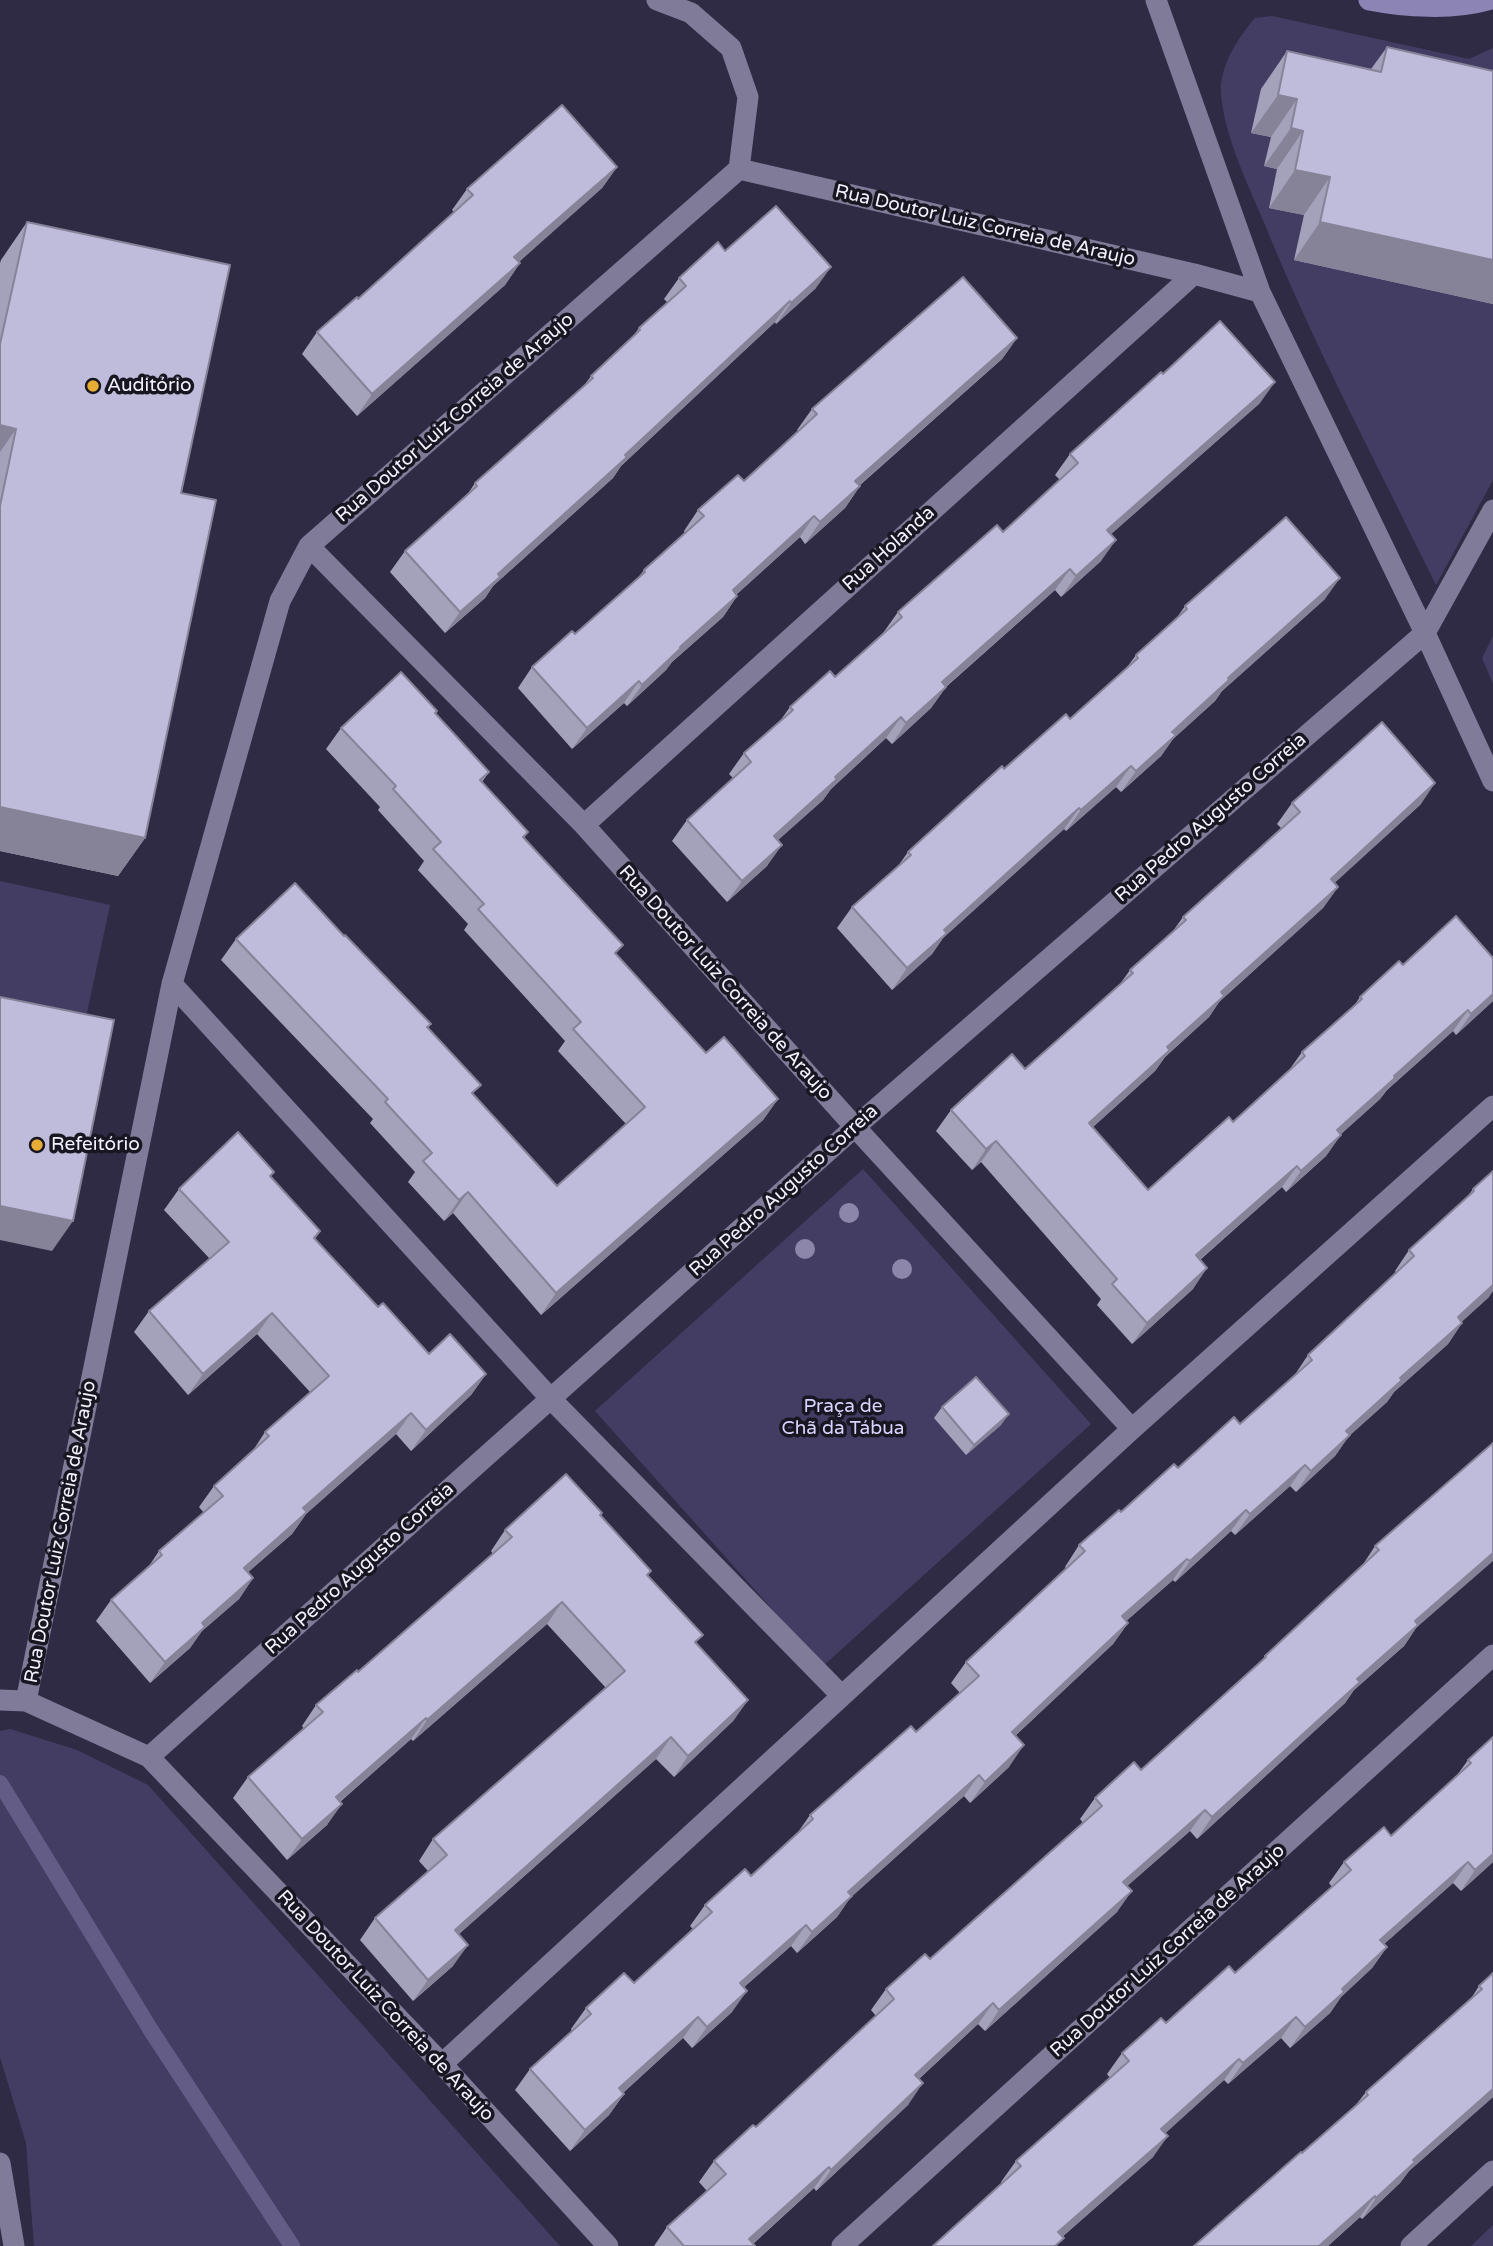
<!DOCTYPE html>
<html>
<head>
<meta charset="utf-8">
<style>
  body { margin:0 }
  canvas { display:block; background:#2f2b44 }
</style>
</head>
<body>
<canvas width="1493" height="2246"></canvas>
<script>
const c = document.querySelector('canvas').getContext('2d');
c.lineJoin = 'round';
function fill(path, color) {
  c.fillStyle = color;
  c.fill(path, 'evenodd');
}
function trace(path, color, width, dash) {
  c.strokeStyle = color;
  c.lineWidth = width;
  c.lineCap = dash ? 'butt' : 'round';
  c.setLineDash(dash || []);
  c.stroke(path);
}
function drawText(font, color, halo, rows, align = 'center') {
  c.font = font + ' "Varela Round",sans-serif';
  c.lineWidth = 7;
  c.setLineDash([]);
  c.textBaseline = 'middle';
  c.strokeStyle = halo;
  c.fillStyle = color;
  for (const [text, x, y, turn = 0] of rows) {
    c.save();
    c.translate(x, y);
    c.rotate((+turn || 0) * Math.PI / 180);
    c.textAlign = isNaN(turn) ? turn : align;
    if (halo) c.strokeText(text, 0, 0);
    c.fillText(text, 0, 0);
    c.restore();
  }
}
fill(new Path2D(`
  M1272,16L1469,59L1493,48V480L1436,585C1377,464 1313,344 1263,220C1247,183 1224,134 1221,94C1219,66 1238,38 1255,18Z
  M1493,636V684L1482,658Z
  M0,881L110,905L82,1036L0,1018Z
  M863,1169L1091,1424L823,1666L595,1411Z
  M10,1729L77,1750L148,1785L560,2246H34L26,2143L0,2057V1731Z
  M1493,2225V2246H1471Z`), '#433d63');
trace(new Path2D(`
  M0,1783L152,2032L292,2246`), '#625c86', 16);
trace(new Path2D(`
  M657,0L691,13L731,48L748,97L739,169
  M1156,0L1260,292
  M309,546L584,825L855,1127L1132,1429
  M584,825L1194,274
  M172,984L551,1399L842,1696
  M0,1700L26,1701L149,1757L442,2064L608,2246
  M26,1701L172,984L280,601L309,546L739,169L1194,274L1260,292L1425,633L1493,781
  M149,1757L855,1127L1425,633L1493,510
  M442,2064L1132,1429L1493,1106
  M0,2163L14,2246
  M842,2246L1493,1655
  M1411,2246L1493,2171`), '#7f7b98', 21);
trace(new Path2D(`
  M1369,0C1405,7 1453,10 1488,0`), '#8b84b4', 21);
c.fillStyle = '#8c87aa';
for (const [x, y] of [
  [849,1213],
  [805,1249],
  [902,1269]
]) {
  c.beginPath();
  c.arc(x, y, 10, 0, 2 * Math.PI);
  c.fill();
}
fill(new Path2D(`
  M1387,47L1493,71V304L1294,260L1304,215L1269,208L1277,169L1264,166L1271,137L1251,133L1261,89L1287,51L1371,69Z
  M617,167L602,188L518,262L520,263L505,285L357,416L302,354L317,332L358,299L454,212L452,210L467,189Z
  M27,222L181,493L145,838L118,876L0,851V263L1,260Z
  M725,251L816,288L776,324L775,322L621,466L613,478L493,586L485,598L445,633L390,572L405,551L467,495L475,483L583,387L591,376L631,339L639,328L668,303L664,299L679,278Z
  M1017,338L1002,359L859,486H860L845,508L805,544L800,537L736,595L737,596L723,617L672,662L666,670L627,706L624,703L572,749L518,688L532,667L575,634L638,578L644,570L685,533L684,531L698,510L744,481L798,431L797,430L812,409Z
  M1163,374L1260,403L1111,534L1101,561L1061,597L1055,590L946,687L931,708L892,744L886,738L831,789L823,800L778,840L767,866L727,902L672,841L687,820L733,778L729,774L744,753L780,721L790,707L835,677L883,633L898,612L1003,532L1060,480L1055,475L1070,454Z
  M1325,599L1222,691L1215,701L1173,739L1161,756L1121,792L1116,787L1066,831L1064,829L943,938L932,954L892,990L837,928L852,907L898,866L908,852L1004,769L1070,719L1125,670L1136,655L1176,619L1185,606Z
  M437,711L435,714L489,772L482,782L528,832L524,838L616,955L706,1053L778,1099L763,1120L541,1315L453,1213L444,1221L408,1182L415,1172L370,1123L373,1119L221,960L236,939L344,936L431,1024L428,1028L474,1095L557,1186L626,1124L558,1051L565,1041L464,930L468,924L418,870L424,861L378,810L380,807L326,749L341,728Z
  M1292,803L1421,804L1334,883L1338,887L1323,908L1219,1002L1209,1017L1165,1057L1155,1071L1093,1127L1148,1190L1233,1122L1287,1073L1302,1052L1354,1006L1360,997L1403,965L1493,1001L1456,1035L1453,1031L1387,1090L1380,1099L1341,1134L1326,1156L1286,1192L1282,1187L1200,1260L1193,1289L1132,1344L1097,1305L1101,1299L981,1162L972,1170L936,1131L951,1110L1025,1069L1120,984L1130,970L1173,931L1183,917L1281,828L1277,824Z
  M1493,1171L1489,1297L1461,1322L1462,1323L1448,1344L1394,1392L1387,1402L1349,1436L1335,1456L1296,1492L1290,1486L1235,1535L1231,1531L1175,1582L1173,1580L1126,1621L1128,1623L1113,1644L1015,1736L1009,1767L970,1803L964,1796L850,1898L837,1917L797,1953L791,1946L744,1987L732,2012L692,2048L683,2038L623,2093L624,2094L609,2115L570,2151L515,2090L530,2069L572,2031L571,2029L586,2008L634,1983L693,1929L690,1926L705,1905L751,1876L796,1835L810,1815L916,1732L960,1693L951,1683L966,1662L1066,1569L1065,1567L1079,1545L1178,1468L1240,1424L1294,1376L1308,1355L1396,1273L1395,1271L1409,1250L1465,1200L1473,1189Z
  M271,1177L320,1231L315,1239L378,1307L429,1354L486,1374L471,1395L411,1451L396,1434L306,1514L292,1534L248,1572L253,1578L239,1599L202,1631L190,1648L150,1683L96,1621L111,1600L147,1569L159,1551L204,1513L199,1507L214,1486L252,1452L265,1432L310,1392L257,1334L188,1395L134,1332L149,1311L210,1259L164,1210L179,1189Z
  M942,1407L1001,1425L966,1455L934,1418Z
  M1493,1443L1416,1628L1404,1646L1354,1690L1345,1703L1197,1839L1190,1831L1127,1886L1117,1912L985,2031L978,2024L919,2079L908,2105L816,2191L814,2188L753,2244L755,2246H654L667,2227L707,2191L699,2182L714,2161L756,2127L876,2016L871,2010L886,1989L930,1959L1083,1823L1080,1819L1095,1798L1141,1770L1260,1663L1265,1656L1362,1566L1375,1546Z
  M602,1513L600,1516L648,1576L697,1644L748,1700L733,1721L674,1777L656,1759L459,1934L453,1966L413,2001L360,1940L375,1918L428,1871L419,1861L433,1839L606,1688L547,1624L413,1741L411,1739L340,1802L327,1825L287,1860L233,1798L248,1777L304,1729L302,1726L316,1705L358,1672L493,1554L491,1551L505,1530Z
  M1493,1737V1862L1461,1891L1453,1883L1384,1944L1387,1947L1372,1968L1341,1997L1330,2013L1290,2048L1281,2038L1228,2084L1224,2080L1165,2133L1153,2157L1062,2237L1002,2183L1001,2182L1016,2161L1110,2078L1107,2074L1122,2053L1166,2023L1235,1973L1332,1887L1329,1883L1344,1862L1391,1836L1455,1778L1468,1760Z
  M1493,1973V2097L1409,2171L1400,2183L1362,2219L1360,2217L1328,2246H1194L1355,2106L1366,2092L1470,2000L1479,1986Z`), '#a4a1bb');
fill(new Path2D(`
  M1278,95L1297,99L1271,137L1251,133Z
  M1291,128L1303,131L1277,169L1264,166Z
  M617,167L602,188L500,279L514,257Z
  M1295,170L1330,177L1304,215L1269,208Z
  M1320,222L1493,260V304L1294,260Z
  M520,263L505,285L357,416L372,394Z
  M831,267L816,288L776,324L791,303Z
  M790,301L775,322L621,466L613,478L493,586L485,598L445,633L460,612L498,574Z
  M1017,338L1002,359L840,502L855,481Z
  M1275,382L1260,403L1092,551L1107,530Z
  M0,425L16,429L0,452Z
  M860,486L845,508L805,544L820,522Z
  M814,516L800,537L718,611L733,590Z
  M1116,540L1101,561L1061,597L1076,576Z
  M1070,569L1055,590L927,703L942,682Z
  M1340,578L1325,599L1222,691L1215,701L1173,739L1161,756L1121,792L1136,771L1172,732L1228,678Z
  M737,596L723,617L672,662L666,670L627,706L642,685L680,647Z
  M639,681L624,703L572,749L587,728Z
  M946,687L931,708L892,744L906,723Z
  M901,717L886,738L831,789L823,800L759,857L774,836L835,777Z
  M1131,766L1116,787L1066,831L1081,810Z
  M1435,783L1421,804L1316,900L1331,879Z
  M0,807L145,838L118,876L0,851Z
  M1079,808L1064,829L943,938L932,954L892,990L907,968L944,930Z
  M782,845L767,866L727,902L742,881Z
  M1338,887L1323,908L1219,1002L1209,1017L1165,1057L1155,1071L1074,1144L1089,1123L1167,1047L1221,992Z
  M1493,994V1001L1456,1035L1471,1014Z
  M1468,1010L1453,1031L1387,1090L1380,1099L1322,1151L1337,1130L1394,1076Z
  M778,1099L763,1120L541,1315L556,1293Z
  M1341,1135L1326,1156L1286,1192L1301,1171Z
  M996,1141L981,1162L972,1170L986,1149Z
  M1297,1166L1282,1187L1181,1276L1196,1255Z
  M468,1192L453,1213L444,1221L459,1200Z
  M0,1206L73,1221L52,1251L0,1240Z
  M1207,1268L1193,1289L1132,1344L1147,1323Z
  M1493,1285V1291L1489,1297L1443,1339L1458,1317Z
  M272,1313L257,1334L188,1395L203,1374Z
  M1462,1323L1448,1344L1394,1392L1387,1402L1349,1436L1335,1456L1296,1492L1311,1471L1346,1431L1400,1378Z
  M486,1374L471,1395L411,1451L426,1430Z
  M411,1413L396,1434L306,1514L292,1534L229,1589L244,1568L303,1508Z
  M1009,1414L1001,1425L966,1455L974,1445Z
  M1305,1465L1290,1486L1235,1535L1250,1514Z
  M1246,1510L1231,1531L1175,1582L1190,1561Z
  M1493,1553V1561L1416,1628L1404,1646L1354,1690L1345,1703L1197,1839L1212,1817L1357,1679L1415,1621Z
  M1187,1559L1173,1580L1107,1638L1122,1616Z
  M253,1578L239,1599L202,1631L190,1648L150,1683L165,1662L202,1623Z
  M562,1602L547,1624L413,1741L427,1720Z
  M1128,1623L1113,1644L997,1753L1012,1732Z
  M748,1700L733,1721L674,1777L688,1756Z
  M426,1718L411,1739L321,1818L336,1797Z
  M671,1737L656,1759L440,1951L455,1930Z
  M1024,1745L1009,1767L970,1803L985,1782Z
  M979,1775L964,1796L850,1898L837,1917L797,1953L812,1932L848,1892Z
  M342,1804L327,1825L287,1860L302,1839Z
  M1205,1810L1190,1831L1108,1903L1123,1882Z
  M1493,1854V1862L1461,1891L1475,1870Z
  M1468,1862L1453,1883L1365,1961L1380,1940Z
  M1132,1891L1117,1912L985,2031L999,2010Z
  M806,1925L791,1946L725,2004L740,1983Z
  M468,1945L453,1966L413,2001L428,1980Z
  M1387,1947L1372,1968L1341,1997L1330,2013L1290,2048L1305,2027L1342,1989Z
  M747,1991L732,2012L692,2048L707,2027Z
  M993,2003L978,2024L900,2096L915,2075Z
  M698,2017L683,2038L604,2110L619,2088Z
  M1296,2017L1281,2038L1228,2084L1243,2063Z
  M1239,2059L1224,2080L1147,2150L1161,2129Z
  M923,2083L908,2105L816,2191L831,2170Z
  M1493,2089V2097L1409,2171L1400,2183L1362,2219L1376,2198L1413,2160Z
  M624,2094L609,2115L570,2151L585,2130Z
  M1168,2136L1153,2157L1052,2246L1058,2232Z
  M829,2167L814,2188L750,2246L749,2239Z
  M1375,2196L1360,2217L1328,2246H1319Z`), '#868399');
const building = new Path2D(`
  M1387,47L1493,71V260L1320,222L1330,177L1295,170L1303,131L1291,128L1297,99L1278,95L1287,51L1381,72Z
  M562,105L617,167L514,257L520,263L372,394L317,332L357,297L358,299L473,195L467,189Z
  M776,206L831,267L791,303L790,301L625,455L627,457L498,574L500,577L460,612L405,551L477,486L475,483L593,378L591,376L640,330L639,328L686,286L679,278L718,242L725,251Z
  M27,222L230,265L181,493L216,500L145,838L0,807V506L16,429L0,425V344Z
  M963,277L1017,338L855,481L860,486L820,522L814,516L733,590L737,596L680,647L681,648L642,685L639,681L587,728L532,667L572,631L575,634L645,572L644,570L704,516L698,510L738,475L744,481L817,414L812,409Z
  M1220,321L1275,382L1107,530L1116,540L1076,576L1070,569L942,682L946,687L906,723L901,717L835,777L837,779L774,836L782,845L742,881L687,820L751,762L744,753L793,710L790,707L830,671L835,677L902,617L898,612L997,525L1003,532L1078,463L1070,454L1161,372L1163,374Z
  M1286,517L1340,578L1228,678L1229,680L1172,732L1176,735L1136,771L1131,766L1081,810L1079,808L944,930L947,933L907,968L852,907L911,855L908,852L1002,766L1004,769L1066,714L1070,719L1138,658L1136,655L1187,609L1185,606Z
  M401,672L437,711L435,713L489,772L480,780L528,832L523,837L623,945L615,953L706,1053L724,1037L778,1099L556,1293L468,1192L459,1200L423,1161L432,1153L385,1102L388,1099L236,939L295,883L344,936L345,935L431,1024L427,1027L481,1085L472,1093L557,1186L645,1107L573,1029L581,1022L478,909L484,904L433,849L441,842L393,789L396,786L341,728Z
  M1382,722L1435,783L1331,879L1338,887L1221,992L1224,996L1167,1047L1170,1050L1089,1123L1148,1190L1229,1117L1233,1122L1305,1056L1302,1052L1362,999L1360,997L1399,961L1403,965L1456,916L1493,958V994L1471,1014L1468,1010L1394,1076L1395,1078L1337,1130L1341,1135L1301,1171L1297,1166L1196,1255L1207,1268L1147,1323L1112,1284L1117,1279L996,1141L986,1149L951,1110L1012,1054L1025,1069L1133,973L1130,970L1186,920L1183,917L1300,812L1292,803Z
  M0,997L114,1020L73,1221L0,1206Z
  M238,1132L274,1172L270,1176L320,1231L314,1238L378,1307L383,1303L429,1354L450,1334L486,1374L426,1430L411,1413L303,1508L307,1512L244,1568L253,1578L202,1623L205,1627L165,1662L111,1600L162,1555L159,1551L223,1496L214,1486L269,1436L265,1432L329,1376L272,1313L203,1374L149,1311L229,1242L179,1189Z
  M1493,1171V1285L1458,1317L1462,1323L1400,1378L1402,1380L1346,1431L1350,1435L1311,1471L1305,1465L1250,1514L1246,1510L1190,1561L1187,1559L1122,1616L1128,1623L1012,1732L1024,1745L985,1782L979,1775L848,1892L852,1896L812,1932L806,1925L740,1983L747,1991L707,2027L698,2017L619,2088L624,2094L585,2130L530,2069L591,2014L586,2008L624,1973L634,1983L712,1912L705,1905L745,1869L751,1876L813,1819L810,1815L911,1726L916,1732L979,1676L966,1662L1085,1551L1079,1545L1119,1510L1121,1512L1174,1464L1178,1468L1234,1417L1240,1424L1312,1360L1308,1355L1414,1256L1409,1250L1474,1191L1473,1189Z
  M976,1377L1009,1414L974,1445L942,1407Z
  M1493,1443V1553L1415,1621L1418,1625L1357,1679L1360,1682L1212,1817L1205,1810L1123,1882L1132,1891L999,2010L993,2003L915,2075L923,2083L831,2170L829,2167L749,2239L755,2246H684L667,2227L726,2174L714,2161L753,2125L756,2127L894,1999L886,1989L925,1954L930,1959L1102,1806L1095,1798L1134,1762L1141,1770L1266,1657L1265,1656L1379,1550L1375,1546Z
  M566,1474L602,1513L600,1515L651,1571L647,1575L703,1635L695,1642L748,1700L688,1756L671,1737L455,1930L468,1945L428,1980L375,1918L447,1855L433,1839L625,1671L562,1602L427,1720L426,1718L336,1797L342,1804L302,1839L248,1777L323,1712L316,1705L357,1670L358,1672L512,1537L505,1530Z
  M1493,1737V1854L1475,1870L1468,1862L1380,1940L1387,1947L1342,1989L1344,1992L1305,2027L1296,2017L1243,2063L1239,2059L1161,2129L1168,2136L1058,2232L1064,2238L1055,2246H933L1021,2166L1016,2161L1129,2061L1122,2053L1161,2018L1166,2023L1229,1966L1235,1973L1351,1870L1344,1862L1384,1827L1391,1836L1471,1763L1468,1760Z
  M1493,1973V2089L1413,2160L1415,2162L1376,2198L1375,2196L1319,2246H1194L1301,2152L1302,2153L1368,2095L1366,2092L1482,1989L1479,1986Z`);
fill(building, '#bfbbda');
trace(building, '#868399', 2);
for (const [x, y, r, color] of [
  [93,386,7,"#e6ac36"],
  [37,1145,7,"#e6ac36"]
]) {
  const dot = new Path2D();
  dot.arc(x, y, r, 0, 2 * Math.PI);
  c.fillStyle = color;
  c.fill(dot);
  trace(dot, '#171621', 2.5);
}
drawText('19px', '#f3f1fe', '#171621', [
  ["Rua Doutor Luiz Correia de Araujo",985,226,13],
  ["Rua Doutor Luiz Correia de Araujo",455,418,-41],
  ["Rua Holanda",889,549,-42],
  ["Rua Pedro Augusto Correia",1211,818,-41],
  ["Rua Doutor Luiz Correia de Araujo",725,983,48],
  ["Rua Pedro Augusto Correia",784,1191,-42],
  ["Rua Doutor Luiz Correia de Araujo",61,1532,-79],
  ["Rua Pedro Augusto Correia",360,1569,-42],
  ["Rua Doutor Luiz Correia de Araujo",1168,1951,-42],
  ["Rua Doutor Luiz Correia de Araujo",385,2006,47]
]);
drawText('19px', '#f3f1fe', '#171621', [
  ["Auditório",107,386],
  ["Refeitório",51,1145]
], 'left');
drawText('19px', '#d8d3fe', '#171621', [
  ["Praça de",843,1407],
  ["Chã da Tábua",843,1429]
]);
</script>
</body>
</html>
